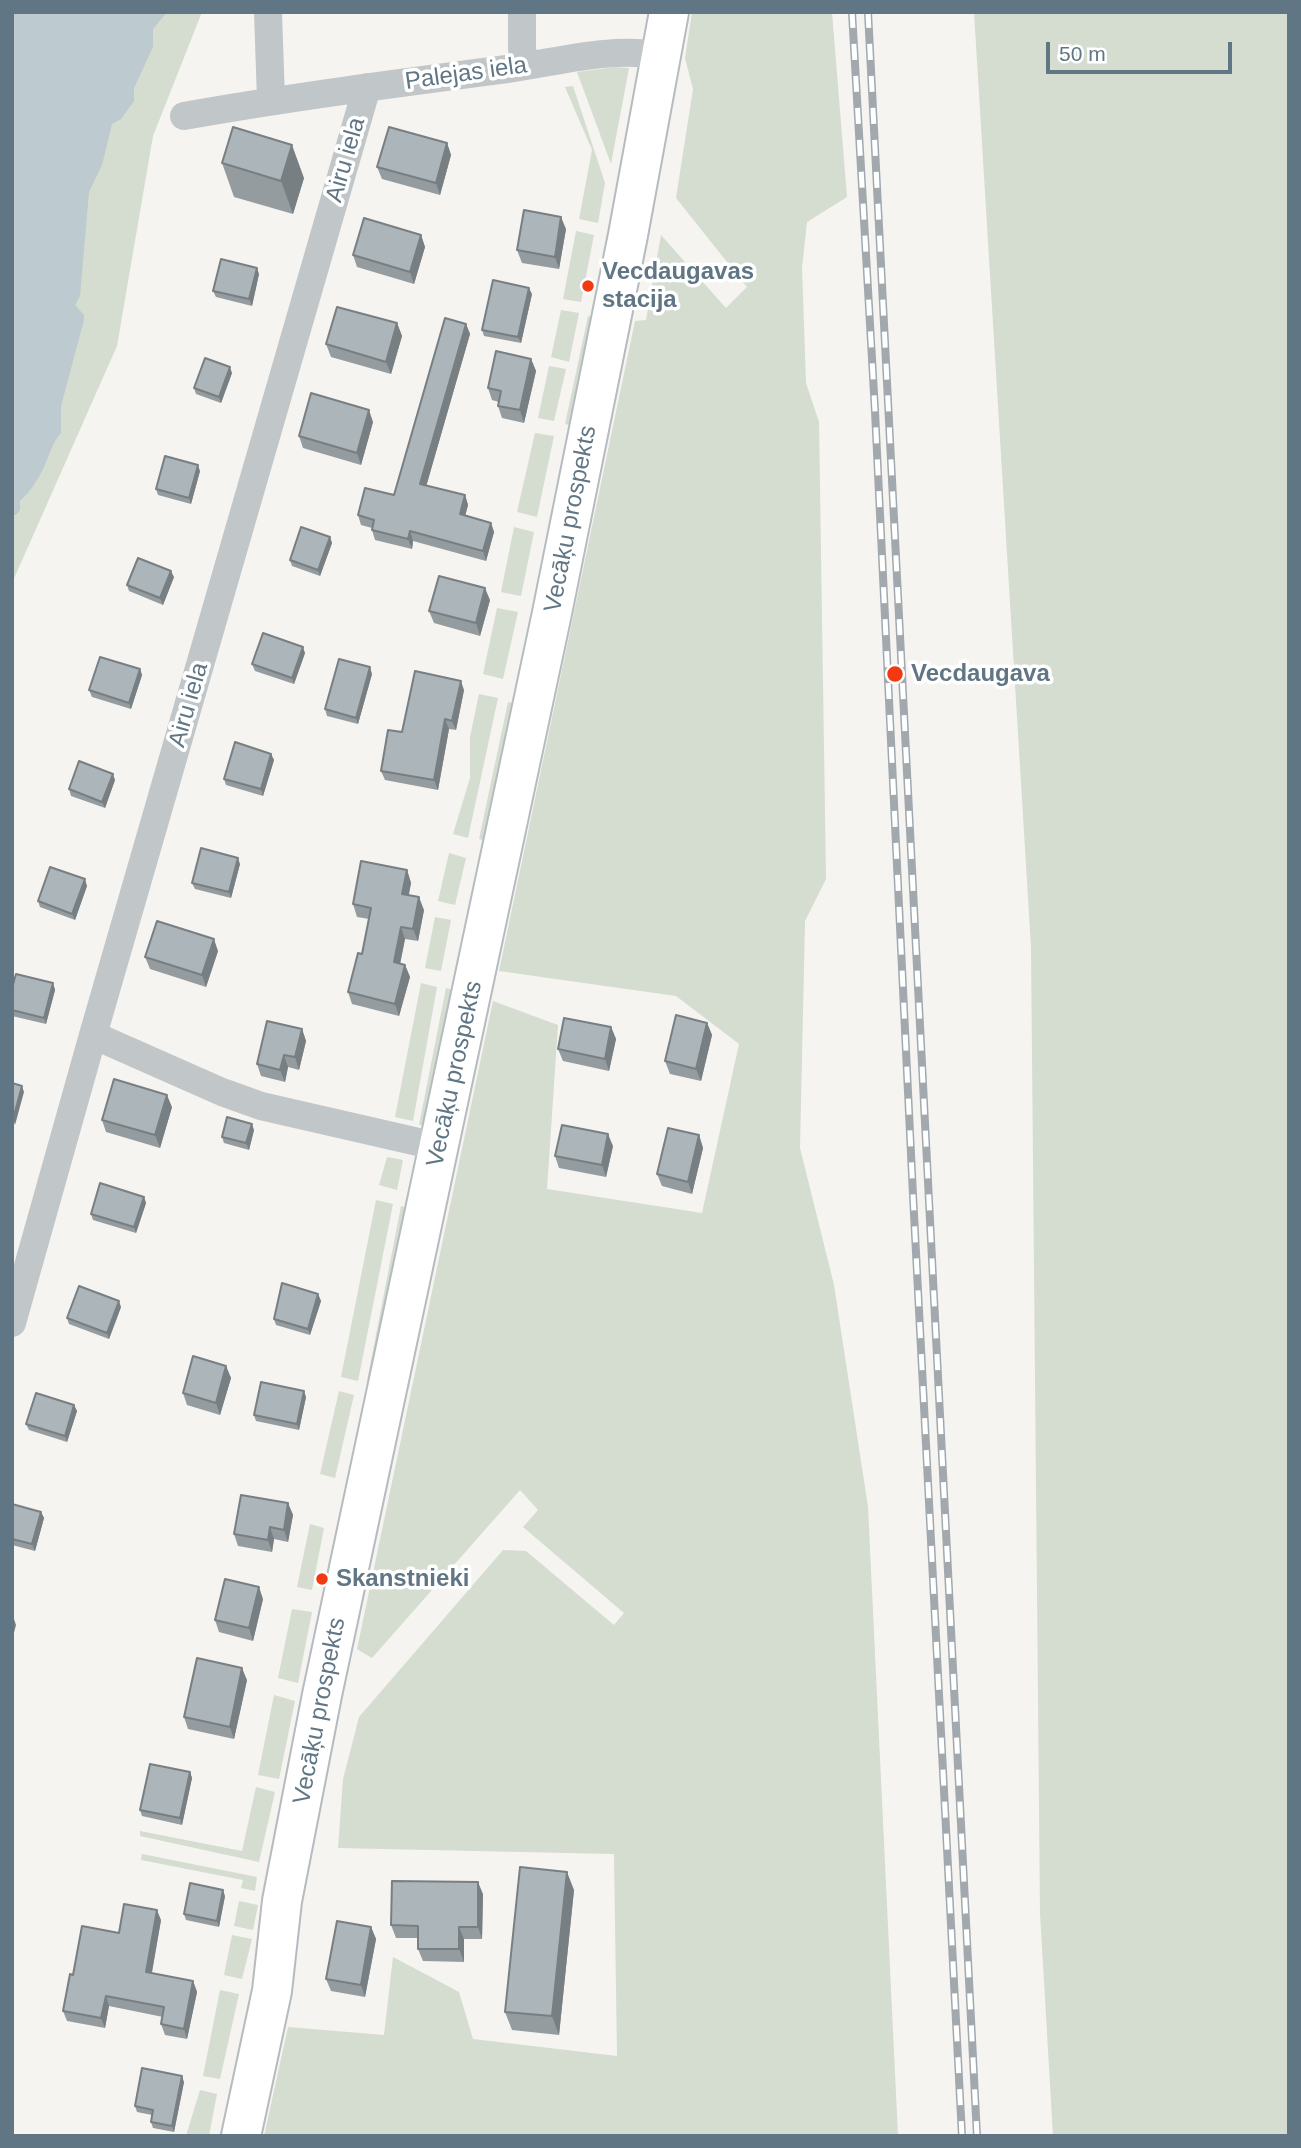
<!DOCTYPE html>
<html>
<head>
<meta charset="utf-8">
<style>
  body { margin:0 }
  #map { position:relative; width:1301px; height:2148px; overflow:hidden; background:#f5f4f0; font-family:Arial,sans-serif }
  canvas { display:block }
  .frame { position:absolute; inset:0; border:14px solid #607684; pointer-events:none }
  .scale { position:absolute; left:1046px; top:42px; width:186px; height:32px; box-sizing:border-box; border:4px solid #607684; border-top:0; padding-left:9px; font-size:21px; line-height:24px; white-space:nowrap; color:#607684; -webkit-text-stroke:5px #fff; paint-order:stroke }
</style>
</head>
<body>
<div id="map">
<canvas width="1301" height="2148"></canvas>
<div class="frame"></div>
<div class="scale">50 m</div>
</div>
<script>
const c = document.querySelector('canvas').getContext('2d');
c.lineJoin = 'round';
function fill(path, color) {
  c.fillStyle = color;
  c.fill(path, 'evenodd');
}
function trace(path, color, width, dash) {
  c.strokeStyle = color;
  c.lineWidth = width;
  c.lineCap = dash ? 'butt' : 'round';
  c.setLineDash(dash || []);
  c.stroke(path);
}
function drawText(font, color, halo, rows, align = 'center') {
  c.font = font + ' Arial,sans-serif';
  c.lineWidth = 7;
  c.setLineDash([]);
  c.textBaseline = 'middle';
  c.strokeStyle = halo;
  c.fillStyle = color;
  for (const [text, x, y, turn = 0] of rows) {
    c.save();
    c.translate(x, y);
    c.rotate((+turn || 0) * Math.PI / 180);
    c.textAlign = isNaN(turn) ? turn : align;
    if (halo) c.strokeText(text, 0, 0);
    c.fillText(text, 0, 0);
    c.restore();
  }
}
fill(new Path2D(`
  M12,12H202L153,136L117,346L12,583Z
  M692,12H832L847,197L807,222L802,268L806,383L819,422L826,879L805,921L800,1148L834,1285L868,1507L898,2136H264L288,2027L384,2035L393,1957L459,1992L473,2039L617,2056L614,1854L338,1848L343,1779L359,1717L503,1550L526,1551L614,1625L624,1613L523,1527L538,1510L520,1490L372,1658L357,1649L493,1001L558,1025L547,1189L702,1213L739,1044L676,996L499,971L635,321L646,320L661,235L726,308L747,287L676,198L693,89L685,58Z
  M974,12H1289V2136H1053L1040,1913L1031,947Z
  M615,67L629,68L611,164L577,72Z
  M573,86L605,183L598,223L579,219L592,150L565,87Z
  M576,231L594,235L581,302L563,299Z
  M561,310L579,313L569,362L551,357Z
  M588,316L598,318L574,426L565,424Z
  M549,366L566,369L554,421L538,418Z
  M535,433L554,436L537,517L517,512Z
  M514,527L534,532L521,596L501,592Z
  M497,608L518,612L503,679L483,674Z
  M479,694L498,698L468,838L453,834L470,778V737Z
  M508,702L516,704L486,841L479,839Z
  M449,853L466,858L455,905L438,901Z
  M435,917L451,920L441,971L425,968Z
  M421,983L437,987L413,1121L395,1117Z
  M446,988L457,991L425,1125H419Z
  M387,1157L403,1160L397,1190L379,1185Z
  M376,1200L393,1204L358,1381L341,1377Z
  M401,1206L410,1209L377,1384L367,1381Z
  M339,1391L354,1395L335,1478L320,1474Z
  M310,1524L324,1528L312,1590L297,1587Z
  M292,1609L312,1612L298,1683L278,1678Z
  M274,1695L295,1701L279,1779L258,1775Z
  M256,1787L275,1792L259,1862L140,1836V1831L242,1851Z
  M142,1854L257,1877L255,1891L241,1888L243,1880L141,1860Z
  M239,1901L258,1905L253,1930L234,1926Z
  M232,1935L252,1939L242,1979L224,1975Z
  M220,1990L239,1994L220,2079L203,2076Z
  M200,2090L217,2094L209,2136H186Z`), '#d5dcd0');
fill(new Path2D(`
  M12,12H167L153,29V47L134,88V101L121,119L112,124L102,165L89,192L80,296L75,305L84,315V320L61,406V433C52,442 49,457 43,469C37,481 30,492 20,501V510L16,515H12Z`), '#bdcacf');
const secondary = new Path2D(`
  M241,2136L272,1991L282,1901L322,1695L552,613L628,235L669,12`);
trace(secondary, '#b5bbbf', 42);
trace(new Path2D(`
  M268,12L271,100
  M522,12V49L525,66
  M184,116C291,97 399,83 507,69C558,62 611,46 662,56
  M93,1035L222,1092L261,1106L440,1147
  M12,1323L93,1035L367,87`), '#c1c6c9', 28);
trace(secondary, '#fff', 38);
const rail = new Path2D(`
  M852,12L875,411L913,1195L962,2136
  M868,12L977,2136`);
trace(rail, '#a1a9ae', 8);
trace(rail, '#fff', 5, [16]);
fill(new Path2D(`
  M447,143L451,155L440,195L382,179L377,167Z
  M222,163L304,178L293,214L234,197Z
  M566,229L559,269L522,263L517,250Z
  M421,235L425,247L414,284L357,267L353,255Z
  M259,274L252,306L216,297L213,291Z
  M532,294L521,343L484,336L482,330Z
  M397,323L402,336L391,374L331,357L326,344Z
  M466,324L470,334L426,486L465,495L468,505L465,516L491,523L494,532L486,561L413,541L412,549L375,540L372,530V528L361,525L358,515L394,495Z
  M531,359L536,371L524,423L502,418L498,406L499,402L492,400L488,388Z
  M232,373L221,403L196,394L194,388Z
  M373,422L361,465L303,448L299,436Z
  M200,471L191,504L158,495L156,489Z
  M330,537L332,543L320,576L292,566L290,560Z
  M174,577L163,605L129,591L127,585Z
  M490,600L480,636L434,623L429,611Z
  M305,653L294,684L255,671L252,664Z
  M140,669L142,675L131,709L92,697L89,690Z
  M372,674L358,724L327,716L325,709Z
  M464,690L456,730L449,729L438,790L385,780L381,771L402,732Z
  M271,754L274,760L263,796L226,785L224,779Z
  M115,780L105,808L71,796L69,789Z
  M240,864L231,898L195,889L192,883Z
  M407,870L411,883L409,895L424,910L418,941L405,939L400,964L405,965L410,977L399,1016L352,1004L348,992L362,954L369,919L357,917L353,904Z
  M87,886L75,920L40,907L38,901Z
  M218,951L206,987L150,969L145,957Z
  M53,983L55,990L46,1024L12,1016V988Z
  M707,1023L712,1035L701,1081L670,1074L665,1061Z
  M611,1027L616,1039L609,1071L563,1061L558,1049Z
  M302,1029L306,1041L299,1070L288,1067L285,1082L261,1076L257,1064Z
  M172,1107L160,1148L106,1132L102,1120Z
  M254,1130L249,1150L224,1143L222,1137Z
  M699,1135L703,1148L692,1194L662,1186L657,1174Z
  M613,1146L606,1177L559,1168L555,1156Z
  M144,1197L146,1203L136,1233L93,1220L91,1214Z
  M318,1294L321,1301L310,1335L276,1325L274,1319Z
  M121,1307L109,1339L69,1324L67,1318Z
  M226,1366L231,1378L220,1415L187,1405L183,1393Z
  M306,1397L299,1430L256,1421L254,1415Z
  M74,1405L77,1411L67,1442L29,1430L26,1424Z
  M288,1503L293,1515L288,1542L274,1539L272,1552L238,1546L234,1534Z
  M12,1504L41,1512L44,1518L35,1551L12,1545Z
  M263,1599L253,1641L219,1632L215,1620Z
  M247,1680L234,1739L188,1729L184,1717Z
  M190,1772L192,1778L182,1825L142,1816L140,1810Z
  M574,1890L559,2035L512,2030L505,2012Z
  M483,1894L482,1939H464V1962L423,1961L418,1949V1938H396L391,1925Z
  M225,1896L219,1927L186,1920L184,1914Z
  M161,1920L152,1973L193,1981L197,1992L187,2039L165,2035L161,2024L163,2017L109,2006L105,2028L67,2021L63,2011L73,1975L119,1933Z
  M371,1927L376,1939L365,1997L331,1991L326,1979Z
  M184,2082L174,2132L153,2128L151,2122L152,2115L137,2112L135,2106Z`), '#949ca0');
fill(new Path2D(`
  M447,143L451,155L440,195L436,183Z
  M292,145L304,178L293,214L281,181Z
  M561,217L566,229L559,269L555,257Z
  M421,235L425,247L414,284L410,272Z
  M257,268L259,274L252,306L249,299Z
  M529,288L532,294L521,343L518,337Z
  M397,323L402,336L391,374L386,362Z
  M466,324L470,334L424,494L420,484Z
  M531,359L536,371L524,423L520,410Z
  M230,367L232,373L221,403L219,397Z
  M369,410L373,422L361,465L357,453Z
  M198,465L200,471L191,504L189,498Z
  M465,495L468,505L463,524L460,514Z
  M491,523L494,532L486,561L483,551Z
  M410,531L413,541L412,549L408,539Z
  M330,537L332,543L320,576L318,570Z
  M171,571L174,577L163,605L160,598Z
  M485,588L490,600L480,636L476,623Z
  M303,647L305,653L294,684L292,678Z
  M370,667L372,674L358,724L356,718Z
  M140,669L142,675L131,709L129,703Z
  M461,681L464,690L456,730L452,721Z
  M445,719L449,729L438,790L434,780Z
  M271,754L274,760L263,796L261,789Z
  M113,774L115,780L105,808L102,802Z
  M238,858L240,864L231,898L229,892Z
  M407,870L411,883L406,906L402,894Z
  M85,879L87,886L75,920L72,914Z
  M419,897L424,910L418,941L413,929Z
  M401,927L405,939L398,974L394,962Z
  M214,939L218,951L206,987L202,975Z
  M405,965L410,977L399,1016L395,1004Z
  M53,983L55,990L46,1024L44,1018Z
  M707,1023L712,1035L701,1081L696,1069Z
  M611,1027L616,1039L609,1071L605,1059Z
  M302,1029L306,1041L299,1070L295,1057Z
  M284,1055L288,1067L285,1082L280,1070Z
  M22,1086L24,1092L15,1125L13,1119Z
  M167,1095L172,1107L160,1148L155,1135Z
  M252,1124L254,1130L249,1150L246,1143Z
  M608,1134L613,1146L606,1177L602,1165Z
  M699,1135L703,1148L692,1194L688,1182Z
  M144,1197L146,1203L136,1233L134,1227Z
  M318,1294L321,1301L310,1335L308,1329Z
  M119,1301L121,1307L109,1339L107,1333Z
  M226,1366L231,1378L220,1415L216,1403Z
  M304,1391L306,1397L299,1430L297,1424Z
  M74,1405L77,1411L67,1442L65,1436Z
  M288,1503L293,1515L288,1542L284,1530Z
  M41,1512L44,1518L35,1551L32,1544Z
  M270,1527L274,1539L272,1552L268,1540Z
  M259,1587L263,1599L253,1641L249,1628Z
  M14,1619L16,1625L12,1640V1626Z
  M242,1668L247,1680L234,1739L230,1727Z
  M190,1772L192,1778L182,1825L180,1818Z
  M567,1872L574,1890L559,2035L552,2016Z
  M478,1882L483,1894L482,1939L478,1927Z
  M223,1890L225,1896L219,1927L217,1921Z
  M157,1910L161,1920L150,1982L146,1972Z
  M371,1927L376,1939L365,1997L361,1985Z
  M459,1927L464,1939V1962L459,1949Z
  M193,1981L197,1992L187,2039L184,2029Z
  M106,1996L109,2006L105,2028L101,2018Z
  M182,2076L184,2082L174,2132L172,2126Z`), '#787f82');
const building = new Path2D(`
  M233,127L292,145L281,181L222,163Z
  M389,127L447,143L436,183L377,167Z
  M524,210L561,217L555,257L517,250Z
  M364,218L421,235L410,272L353,255Z
  M221,259L257,268L249,299L213,291Z
  M493,280L529,288L518,337L482,330Z
  M337,307L397,323L386,362L326,344Z
  M445,318L466,324L420,484L465,495L460,514L491,523L483,551L410,531L408,539L372,530L374,520L358,515L365,488L394,495Z
  M496,351L531,359L520,410L498,406L501,391L488,388Z
  M205,358L230,367L219,397L194,388Z
  M311,393L369,410L357,453L299,436Z
  M165,456L198,465L189,498L156,489Z
  M301,527L330,537L318,570L290,560Z
  M138,558L171,571L160,598L127,585Z
  M439,576L485,588L476,623L429,611Z
  M263,633L303,647L292,678L252,664Z
  M100,657L140,669L129,703L89,690Z
  M339,659L370,667L356,718L325,709Z
  M415,671L461,681L452,721L445,719L434,780L381,771L388,730L402,732Z
  M235,742L271,754L261,789L224,779Z
  M79,761L113,774L102,802L69,789Z
  M201,848L238,858L229,892L192,883Z
  M361,861L407,870L402,894L419,897L413,929L401,927L394,962L405,965L395,1004L348,992L358,953L362,954L371,908L353,904Z
  M50,867L85,879L72,914L38,901Z
  M157,921L214,939L202,975L145,957Z
  M16,974L53,983L44,1018L12,1010V988Z
  M676,1015L707,1023L696,1069L665,1061Z
  M564,1018L611,1027L605,1059L558,1049Z
  M267,1021L302,1029L295,1057L284,1055L280,1070L257,1064Z
  M114,1079L167,1095L155,1135L102,1120Z
  M12,1083L22,1086L13,1119H12Z
  M227,1117L252,1124L246,1143L222,1137Z
  M562,1125L608,1134L602,1165L555,1156Z
  M668,1128L699,1135L688,1182L657,1174Z
  M100,1183L144,1197L134,1227L91,1214Z
  M282,1283L318,1294L308,1329L274,1319Z
  M79,1286L119,1301L107,1333L67,1318Z
  M193,1356L226,1366L216,1403L183,1393Z
  M261,1382L304,1391L297,1424L254,1415Z
  M36,1393L74,1405L65,1436L26,1424Z
  M241,1495L288,1503L284,1530L270,1527L268,1540L234,1534Z
  M12,1504L41,1512L32,1544L12,1539Z
  M225,1579L259,1587L249,1628L215,1620Z
  M197,1658L242,1668L230,1727L184,1717Z
  M150,1764L190,1772L180,1818L140,1810Z
  M520,1867L567,1872L552,2016L505,2012Z
  M392,1881L478,1882V1927H459V1949H418V1926L391,1925Z
  M190,1883L223,1890L217,1921L184,1914Z
  M124,1904L157,1910L146,1972L193,1981L184,2029L161,2024L164,2007L106,1996L101,2018L63,2011L70,1974L73,1975L82,1926L119,1933Z
  M337,1921L371,1927L361,1985L326,1979Z
  M142,2068L182,2076L172,2126L151,2122L153,2110L135,2106Z`);
fill(building, '#acb5ba');
trace(building, '#787f82', 2);
for (const [x, y, r, color] of [
  [588,286,7,"#f33911"],
  [895,674,9,"#f33911"],
  [322,1579,7,"#f33911"]
]) {
  const dot = new Path2D();
  dot.arc(x, y, r, 0, 2 * Math.PI);
  c.fillStyle = color;
  c.fill(dot);
  trace(dot, '#fff', 2.5);
}
drawText('24px', '#607684', '#fff', [
  ["Palejas iela",466,74,-8],
  ["Airu iela",346,160,-74],
  ["Vecāķu prospekts",571,519,-79],
  ["Airu iela",189,705,-74],
  ["Vecāķu prospekts",455,1074,-78],
  ["Vecāķu prospekts",320,1711,-79]
]);
drawText('bold 24px', '#607684', '#fff', [
  ["Vecdaugavas",602,272],
  ["stacija",602,300],
  ["Vecdaugava",911,674],
  ["Skanstnieki",336,1579]
], 'left');
</script>
</body>
</html>
